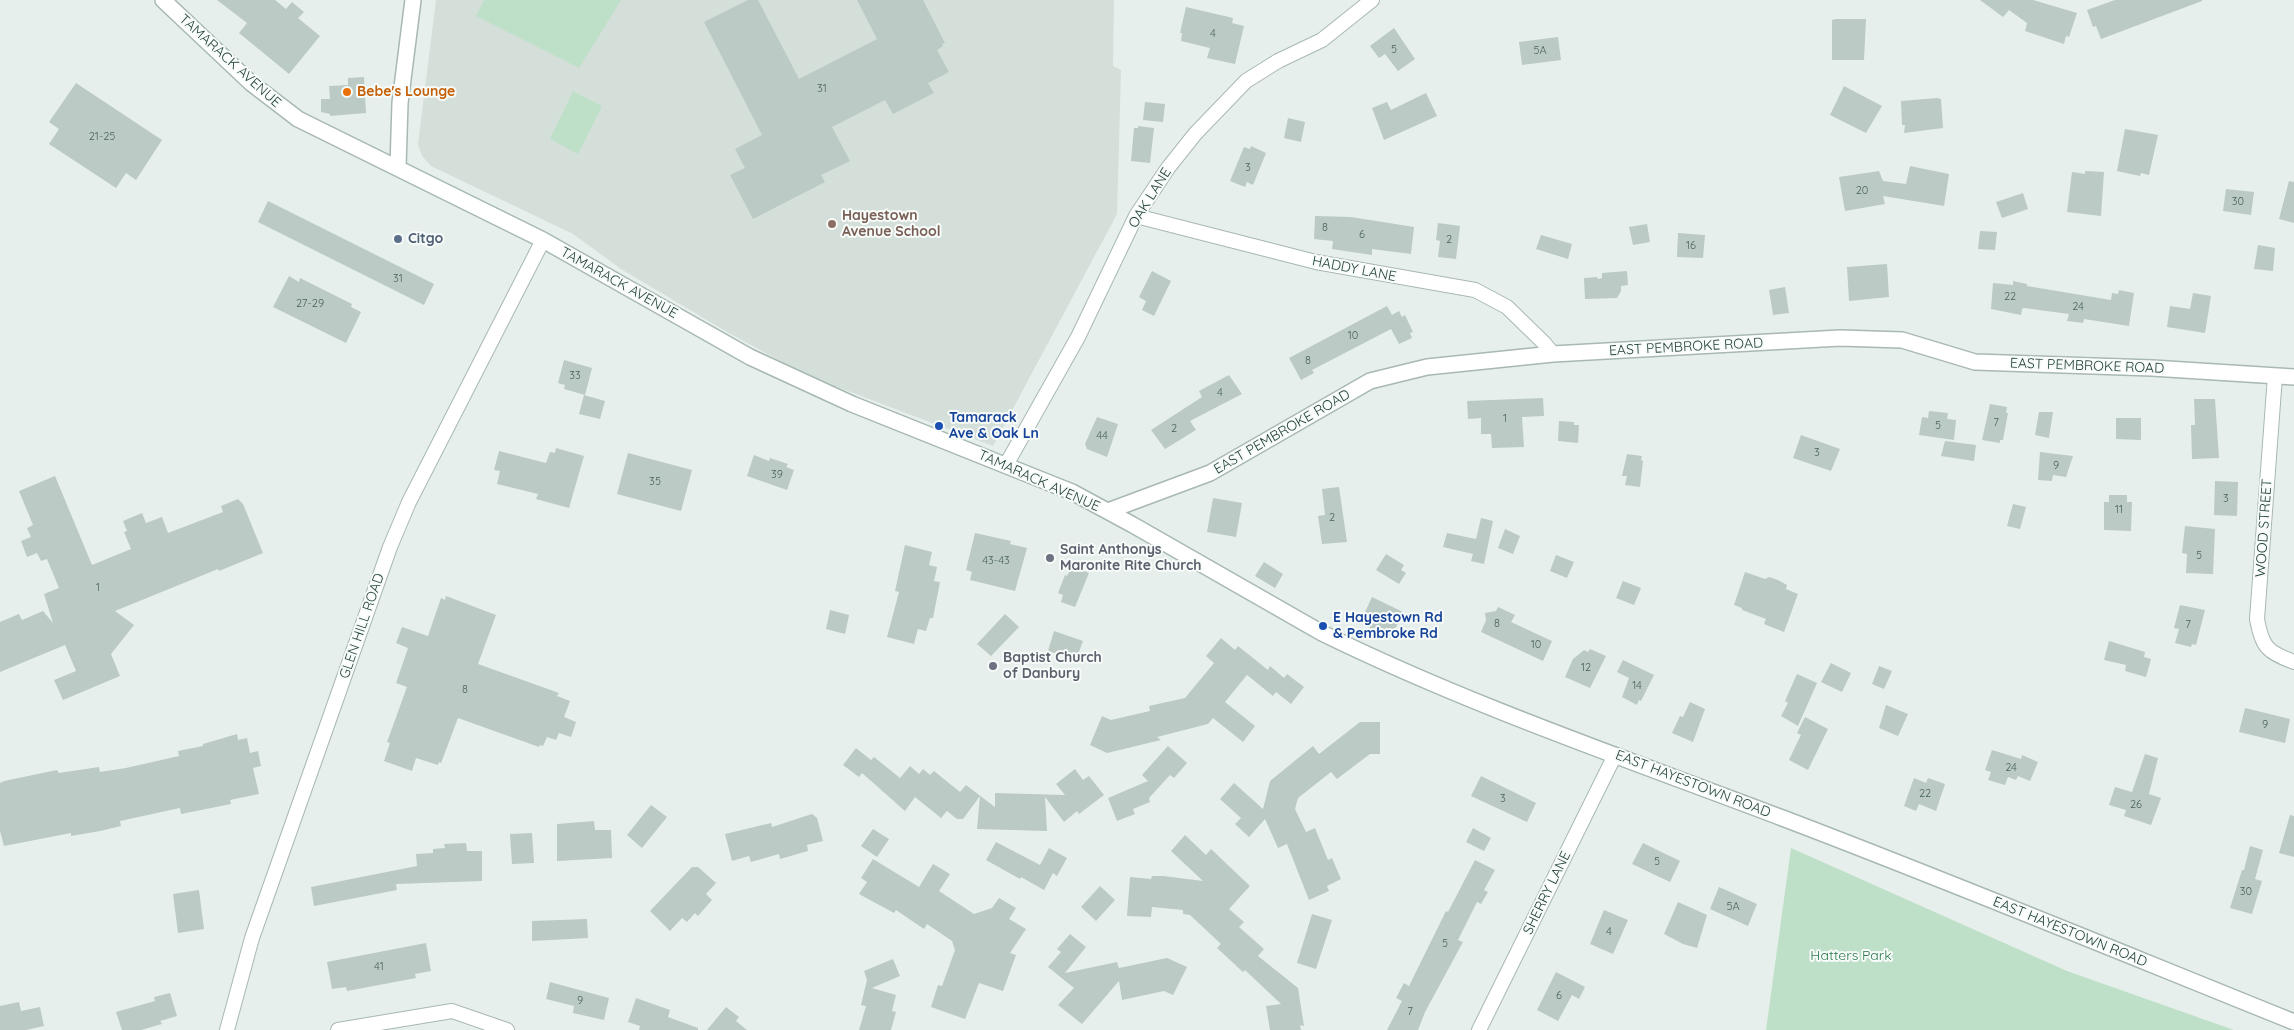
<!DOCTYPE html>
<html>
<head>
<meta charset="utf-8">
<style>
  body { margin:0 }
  canvas { display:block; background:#e6efeb }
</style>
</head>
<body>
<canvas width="2294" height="1030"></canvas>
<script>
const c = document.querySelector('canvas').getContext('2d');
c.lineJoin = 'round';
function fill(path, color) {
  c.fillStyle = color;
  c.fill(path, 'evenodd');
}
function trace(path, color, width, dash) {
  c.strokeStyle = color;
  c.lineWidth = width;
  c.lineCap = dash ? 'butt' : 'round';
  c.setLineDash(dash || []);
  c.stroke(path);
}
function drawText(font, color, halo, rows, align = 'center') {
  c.font = font + ' Quicksand,sans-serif';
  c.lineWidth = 4;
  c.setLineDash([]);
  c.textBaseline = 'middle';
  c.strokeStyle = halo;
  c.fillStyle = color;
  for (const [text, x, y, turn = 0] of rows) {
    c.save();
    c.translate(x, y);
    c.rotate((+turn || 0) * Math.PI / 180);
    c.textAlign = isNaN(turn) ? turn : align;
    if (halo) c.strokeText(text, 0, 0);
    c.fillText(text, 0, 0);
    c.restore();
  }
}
fill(new Path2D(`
  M436,0H1114L1113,66L1121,70L1117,214L993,446L824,382L784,363L727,332L621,269L573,234L431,166L422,156L418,144Z`), '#d4dfda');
fill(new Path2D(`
  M484,0H621L579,68L476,16Z
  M573,91L602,106L578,154L550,139Z
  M1791,848L2067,971L2234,1030H1766Z`), '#bfe0c8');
fill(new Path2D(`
  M217,0H275L286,9L292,2L304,12L298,18L320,36L289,74L239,33L247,23Z
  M748,0H758L799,79L877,39L857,0H923L945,43L942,44L943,46L937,50L949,72L928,83L934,93L893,114L885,100L832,127L850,161L821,175L825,182L753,219L730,175L745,168L735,149L762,135L704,22Z
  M1980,0H2033L2077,13L2069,37L2066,36L2064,44L2025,31L2027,23L2009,10L2003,17Z
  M2115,0H2202V1L2101,39L2096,26L2093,27L2087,10Z
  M1186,7L1233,18L1232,23L1244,26L1235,64L1207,58L1210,48L1181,41L1182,33H1180Z
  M1835,19H1866L1864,60H1832V20Z
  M1394,28L1415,59L1398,71L1385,54L1379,58L1370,46Z
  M1558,37L1561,60L1522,65L1519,42Z
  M364,77L366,113L330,116V114L321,112V99H330L329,86L348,85V78Z
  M76,83L162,140L136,180L126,173L116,188L49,144L59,129L49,122Z
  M1844,86L1882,106L1866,133L1830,115Z
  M1426,93L1437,116L1384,140L1372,108L1387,102L1391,110Z
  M1937,98L1941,99L1943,128L1904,133L1905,125H1902L1901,101Z
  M1145,102L1165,104L1163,122L1143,120Z
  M1288,118L1305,122L1301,142L1284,138Z
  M1138,126L1154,128L1150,163L1131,161L1134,128H1138Z
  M2125,129L2158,135L2149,175L2141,173L2140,176L2117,171Z
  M1251,146L1266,153L1253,185L1247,182L1245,187L1230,181L1244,147L1250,149Z
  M1910,166L1949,174L1944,206L1883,196L1885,204L1845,211L1839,177L1879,171L1883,181L1906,184Z
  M2085,171L2104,172L2101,216L2067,212L2072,172L2085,174Z
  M2289,181L2294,182V223L2279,219Z
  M2226,189L2254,192L2251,215L2223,211Z
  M2023,193L2028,209L2002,218L1996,202Z
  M268,201L434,284L424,305L258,222Z
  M1315,216L1351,217L1414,227L1411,254L1372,249V255L1332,249L1333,241L1314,239Z
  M1438,223L1460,226L1456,259L1438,257L1440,241L1436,240Z
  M1647,224L1650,242L1633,245L1629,227Z
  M1980,231L1997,232L1995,250L1978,249Z
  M1678,233L1705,235L1703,258L1677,257Z
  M1541,235L1572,244L1568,259L1536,249Z
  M2258,245L2275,248L2273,271L2254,269Z
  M1887,264L1889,297L1849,301L1847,267Z
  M1152,271L1171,281L1154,316L1142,310L1146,301L1139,297Z
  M1627,271L1628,285L1621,286V291L1617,298L1585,299L1584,278L1597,277L1598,279L1602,278V273Z
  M289,276L299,282L300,278L352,304L351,307L361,312L346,343L273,307Z
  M2013,281L2027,284V286L2111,300L2112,293L2118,294L2119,290L2134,293L2129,326L2084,319L2083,323L2067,321L2069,314L2024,308L2022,309L2021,315L1991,309L1993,283L2013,285Z
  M1785,287L1789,313L1773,315L1769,290Z
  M2193,293L2211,296L2205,333L2167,327L2170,306L2190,309Z
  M1387,306L1392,315L1399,311L1402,317L1405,315L1413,332L1410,333L1412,338L1399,344L1391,329L1312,370L1314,373L1301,380L1289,358Z
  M564,360L592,368L585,395L564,389L565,385L558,383Z
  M1229,375L1242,394L1190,421L1196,430L1165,449L1151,430L1202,397L1199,391Z
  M584,395L605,401L600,419L579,414Z
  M1543,398L1544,416L1522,417L1524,447L1492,448L1491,434H1481V418L1468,419L1467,401Z
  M2194,399H2215L2219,458L2192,459L2191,425H2195Z
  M1990,404L2007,407L2006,413H2008L2003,440H2000V443L1982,440Z
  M1929,411L1948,413L1947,419L1956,420L1954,440L1919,435L1922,417L1928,418Z
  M2039,412H2053L2049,438L2035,435Z
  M1097,417L1118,424L1107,457L1087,449L1085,444Z
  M2116,418H2141V440L2116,439Z
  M1559,421L1574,422V425H1579L1578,443L1558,441Z
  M1801,435L1840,449L1831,471L1793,458Z
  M1945,441L1976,445L1974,461L1941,456Z
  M556,448L584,456L569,508L536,499L538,494L497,484L500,471L494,470L499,451L546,463L550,452L555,453Z
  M2040,452L2073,456L2066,477L2053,475L2052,481L2038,480Z
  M628,453L692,470L681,511L617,494Z
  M1627,454L1642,456L1641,460L1643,461L1640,487L1625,485L1627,476H1622Z
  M754,455L769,461L770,458L788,464L786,467L794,470L787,490L747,476Z
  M55,476L92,565L131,549L124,532L127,531L123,521L142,513L146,523L162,517L168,533L223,512L221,506L238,499L243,504L263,553L219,571L218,569L115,611L134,625L111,654L120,676L63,700L54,680L76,671L65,645L0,672V622L19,614L22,620L43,611L53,623L44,594L59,588L47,559L41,561L37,553L27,557L21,541L31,537L27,528L33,525L19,491Z
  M2215,481L2238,482L2237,516L2214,515Z
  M1339,487L1347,542L1322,544L1318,516L1325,515L1322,489Z
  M2109,495H2127V502H2132L2131,531L2104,530V502H2109Z
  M1213,498L1242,503L1236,537L1207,532Z
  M2013,504L2026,507L2020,529L2007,526Z
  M1481,518L1493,521L1484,564L1471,561L1473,554L1443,547L1447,533L1476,539Z
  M2185,526L2215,529L2213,574L2186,573L2187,554L2182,553Z
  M1505,529L1520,536L1513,554L1498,548Z
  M975,533L1011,541L1010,544L1027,548L1015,591L970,580L972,572L966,570Z
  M905,545L932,552L929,565L937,567L934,581L940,582L933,618H930L926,631L918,629L914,644L887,637L899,592L895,591Z
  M1386,554L1404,565L1401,570L1406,573L1399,584L1376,570Z
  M1556,555L1574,562L1567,578L1550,571Z
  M1264,562L1283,574L1275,588L1255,576Z
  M1072,566L1089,573L1075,607L1061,602L1063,595L1058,593L1065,575L1067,576Z
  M1745,572L1765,579L1769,577L1778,580L1787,585L1786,589L1798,594L1784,632L1764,624L1766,619L1742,610V608L1734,605Z
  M1623,581L1641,588L1634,605L1616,598Z
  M446,596L496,615L478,664L559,693L557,696L570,701L564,717L576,722L571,737L559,733L556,740L547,737L543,746L540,745L539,747L458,718L441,763L439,762L438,765L416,758L412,771L384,761L390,743L387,742L407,687L396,683L408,648L396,643L402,627L428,636L441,598L445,600Z
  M1372,597L1403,612L1391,638L1360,623Z
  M2180,605L2205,610L2196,645L2192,644L2191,647L2175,643L2179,629L2174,628Z
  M1498,607L1515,615L1511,622L1552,641L1543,661L1481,632L1486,620L1485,613L1496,611Z
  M830,610L849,615L845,634L826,629Z
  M1005,614L1019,627L991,656L977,644Z
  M1054,631L1083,641L1076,660L1048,651Z
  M1221,638L1235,650L1238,646L1268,670L1270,666L1284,678L1287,674L1304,687L1291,704L1276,692L1273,696L1247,675L1225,702L1255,726L1243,742L1213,718L1208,724L1157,737L1161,740L1107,753L1090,745L1102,716L1111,720L1150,711L1149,706L1185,698L1214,663L1206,656Z
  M2109,641L2145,652L2144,657L2151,659L2146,677L2125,671L2126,665L2104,660Z
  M1590,649L1606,656L1590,688L1565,677L1573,659L1584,650L1588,652Z
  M1623,660L1654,675L1641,701L1639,700L1637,705L1622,697L1629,678L1617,672Z
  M1831,663L1851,673L1842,692L1821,682Z
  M1879,666L1892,671L1884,689L1872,684Z
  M1797,674L1817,683L1798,726L1781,716L1788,703L1785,701Z
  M1690,702L1705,709L1693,742L1672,733L1680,716L1683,717Z
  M1886,705L1908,714L1898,736L1879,728Z
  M2245,708L2290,719L2285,743L2239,732Z
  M1805,717L1828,729L1808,770L1789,760L1798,741L1801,735L1797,733Z
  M1360,722H1380V754H1370L1337,779L1331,772L1298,798L1295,809L1306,832L1315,828L1328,860L1332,858L1341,879L1327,886L1329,891L1309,900L1287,844L1278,848L1265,819L1249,837L1235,824L1241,818L1220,799L1234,783L1263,809L1270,781L1313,746L1319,754Z
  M237,734L238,740L247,738L250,753L258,751L261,766L253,768L259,794L230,800L231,804L181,814L180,808L120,821L121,826L100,831L71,836V833L4,846L0,831V783L4,781L57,770L59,773L99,767L100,772L126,768L179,756L178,751L203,746V744Z
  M1168,746L1187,763L1174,778L1170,775L1149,798L1150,802L1133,809L1135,814L1117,821L1108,798L1148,781L1142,775Z
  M856,748L871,760L874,757L900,778L910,766L919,774L923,769L930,775L934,771L960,792L966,785L995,807V793L1065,795L1056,784L1075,769L1083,780L1089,776L1104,795L1079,814L1077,811L1064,822L1045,797L1047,831L977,829L980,796L963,819H957L947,811L941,818L915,797L905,811L862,773L859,777L843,765Z
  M1992,750L2021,759L2022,755L2038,762L2030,781L2018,776L2016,780L2008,777L2005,785L1988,780L1991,772L1985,770Z
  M2145,754L2158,758L2149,794L2161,798L2151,825L2124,816L2126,810L2109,805L2115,787L2132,792Z
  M1481,776L1536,803L1527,822L1471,796Z
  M1914,778L1926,783L1928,778L1945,784L1936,811L1919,804L1916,811L1904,806Z
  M651,805L667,817L642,848L627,835Z
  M812,814L817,818L823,841L807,845L808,851L780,859L779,854L751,862L749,856L732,861L725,834L771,823L772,827Z
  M2290,815L2294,816V857L2279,853Z
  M594,821L595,830H611L612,858L557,861V824Z
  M1473,828L1491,838L1484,851L1466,842Z
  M873,829L889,839L877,857L861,846Z
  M532,833L534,863L512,864L510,834Z
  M1185,835L1206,855L1211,849L1250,886L1229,909L1244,922L1239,927L1264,949L1258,956L1298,988L1304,1026L1300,1025L1301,1030H1270L1266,1006L1281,1004L1245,970L1243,972L1217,948L1221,944L1190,915L1183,914V910L1152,907L1151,917L1127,916L1130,877L1151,879L1152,876H1163L1203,881L1171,851Z
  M996,842L1040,865L1049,848L1067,858L1057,876L1053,873L1044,890L1021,877L1020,879L986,860Z
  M466,843L467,851H482V881L396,884L397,890L314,906L311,887L417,866L416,854L433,853V849L445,848L444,844Z
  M1643,843L1680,861L1670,882L1632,864Z
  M2250,846L2263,850L2255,879L2262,881L2252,914L2230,908L2242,870H2244Z
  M873,859L919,887L933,864L950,874L939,891L974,914L992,908L999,898L1016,908L1009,919L1026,929L1010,953L1016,955L1003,991L979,983L965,1019L931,1007L938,985L942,986L955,950L952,941L927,924L924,929L896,910L894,913L859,894L867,882L861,878Z
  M1475,860L1495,870L1484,890L1488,892L1481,904L1477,902L1458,940L1463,942L1425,1012L1418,1030H1387L1402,1001L1396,998L1404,983L1409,986L1446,911L1448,912Z
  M692,867H698L716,883L706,894L712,900L698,916L695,913L687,922L682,918L670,931L650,911Z
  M1100,886L1115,900L1096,921L1081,907Z
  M1719,887L1757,904L1748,926L1710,909Z
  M199,890L204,929L178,933L173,894Z
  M1678,902L1707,915L1697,948L1683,944L1664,934Z
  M1604,910L1628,920L1613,954L1590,944Z
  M1312,914L1332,920L1316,969L1297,963Z
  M587,919L588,938L532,941V921Z
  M1070,934L1086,947L1065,973L1117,962L1119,968L1167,958L1187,967L1173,995L1164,991L1122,1000L1119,981L1082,1024L1058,1005L1074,988L1048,967L1061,952L1057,949Z
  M426,943L431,971L415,974L416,978L347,991L346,987L332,989L327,962Z
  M893,959L900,976L872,988L896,995L892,1011L896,1012L891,1030H859L866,1006L861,1005L867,980L864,971Z
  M1556,972L1585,987L1579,999L1572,995L1558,1021L1537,1010Z
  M550,982L609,998L604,1020L573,1013L574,1006L546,999Z
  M170,993L177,1016L160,1021L162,1024L141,1030H122L116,1012L155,1001L154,997Z
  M636,998L670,1010L668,1017L698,1028V1030H639L640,1026L628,1022Z
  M19,1002L21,1011L40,1007L44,1026L26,1030H0V1006Z
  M726,1007L739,1017L736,1021L747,1030H707Z`), '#bbcac4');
const minor = new Path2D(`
  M1136,216L1316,262L1475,290L1507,307L1544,343L1553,354
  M2275,376L2257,619C2262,647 2267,652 2294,662
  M1006,465L1078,337L1136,216L1168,168L1195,134L1246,81L1278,61L1322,40L1372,0
  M227,1030L252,938L390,547L409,502L543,240
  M338,1030L452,1011L507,1030
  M1479,1030L1615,755`);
const tertiary = new Path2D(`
  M163,0L251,83L298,119L543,240L750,357L852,404L1072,492L1133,525L1322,633C1471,706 1630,760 1785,819C1956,884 2125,954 2294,1022
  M398,167L400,103L413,0
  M1108,511L1210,473L1370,381L1427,367L1553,354L1840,338L1902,340L1975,362L2152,368L2294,377`);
trace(minor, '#a8b8b2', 16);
trace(tertiary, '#a8b8b2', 18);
trace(minor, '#fff', 14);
trace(tertiary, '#fff', 15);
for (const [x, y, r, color] of [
  [347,92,5,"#e8710a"],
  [832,224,5,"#8d6e63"],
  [398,239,5,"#5c6f8a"],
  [939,426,5,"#1a4fb4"],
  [1050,558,5,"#6b7280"],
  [1323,626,5,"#1a4fb4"],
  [993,666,5,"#6b7280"]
]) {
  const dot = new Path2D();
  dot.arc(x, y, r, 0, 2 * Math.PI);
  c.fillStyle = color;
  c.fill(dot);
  trace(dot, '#f7fbf9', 2);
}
drawText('11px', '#4a645c', null, [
  ["4",1213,34],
  ["5",1394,50],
  ["5A",1540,51],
  ["31",822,89],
  ["21-25",102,137],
  ["3",1248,168],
  ["20",1862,191],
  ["30",2238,202],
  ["8",1325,228],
  ["6",1362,235],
  ["2",1449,240],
  ["16",1691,246],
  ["31",398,279],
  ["22",2010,297],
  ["27-29",310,304],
  ["24",2078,307],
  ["10",1353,336],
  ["8",1308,361],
  ["33",575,376],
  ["4",1220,393],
  ["1",1505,419],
  ["7",1996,423],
  ["5",1938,426],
  ["2",1174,429],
  ["44",1102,436],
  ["3",1817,453],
  ["9",2056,466],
  ["39",777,475],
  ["35",655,482],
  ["3",2226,499],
  ["11",2119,510],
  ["2",1332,518],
  ["5",2199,556],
  ["43-43",996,561],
  ["1",98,588],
  ["8",1497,624],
  ["7",2188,625],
  ["10",1536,645],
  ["12",1586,668],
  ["14",1637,686],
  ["8",465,690],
  ["9",2265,725],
  ["24",2011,768],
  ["22",1925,794],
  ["3",1503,799],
  ["26",2136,805],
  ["5",1657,862],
  ["30",2246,892],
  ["5A",1733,907],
  ["4",1609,932],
  ["5",1445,944],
  ["41",379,967],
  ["6",1559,996],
  ["9",580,1001],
  ["7",1410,1012]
]);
drawText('14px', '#24423a', '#f7fbf9', [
  ["TAMARACK AVENUE",230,61,42],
  ["OAK LANE",1150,198,-58],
  ["HADDY LANE",1354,269,11],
  ["TAMARACK AVENUE",619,283,29],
  ["EAST PEMBROKE ROAD",1686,347,-3],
  ["EAST PEMBROKE ROAD",2087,366,2],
  ["EAST PEMBROKE ROAD",1282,432,-30],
  ["TAMARACK AVENUE",1039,481,24],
  ["WOOD STREET",2264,528,-86],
  ["GLEN HILL ROAD",362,626,-71],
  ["EAST HAYESTOWN ROAD",1693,784,21],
  ["SHERRY LANE",1547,893,-64],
  ["EAST HAYESTOWN ROAD",2070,932,22]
]);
drawText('bold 14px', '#c56008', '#f7fbf9', [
  ["Bebe's Lounge",357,92]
], 'left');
drawText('bold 14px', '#785e54', '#f7fbf9', [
  ["Hayestown",842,216],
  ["Avenue School",842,232]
], 'left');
drawText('bold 14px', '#4e5e75', '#f7fbf9', [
  ["Citgo",408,239]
], 'left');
drawText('bold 14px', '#164399', '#f7fbf9', [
  ["Tamarack",949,418],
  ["Ave & Oak Ln",949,434],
  ["E Hayestown Rd",1333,618],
  ["& Pembroke Rd",1333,634]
], 'left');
drawText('bold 14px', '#5b616d', '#f7fbf9', [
  ["Saint Anthonys",1060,550],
  ["Maronite Rite Church",1060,566],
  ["Baptist Church",1003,658],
  ["of Danbury",1003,674]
], 'left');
drawText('14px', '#2d7a4b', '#f7fbf9', [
  ["Hatters Park",1851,956]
]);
</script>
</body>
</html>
